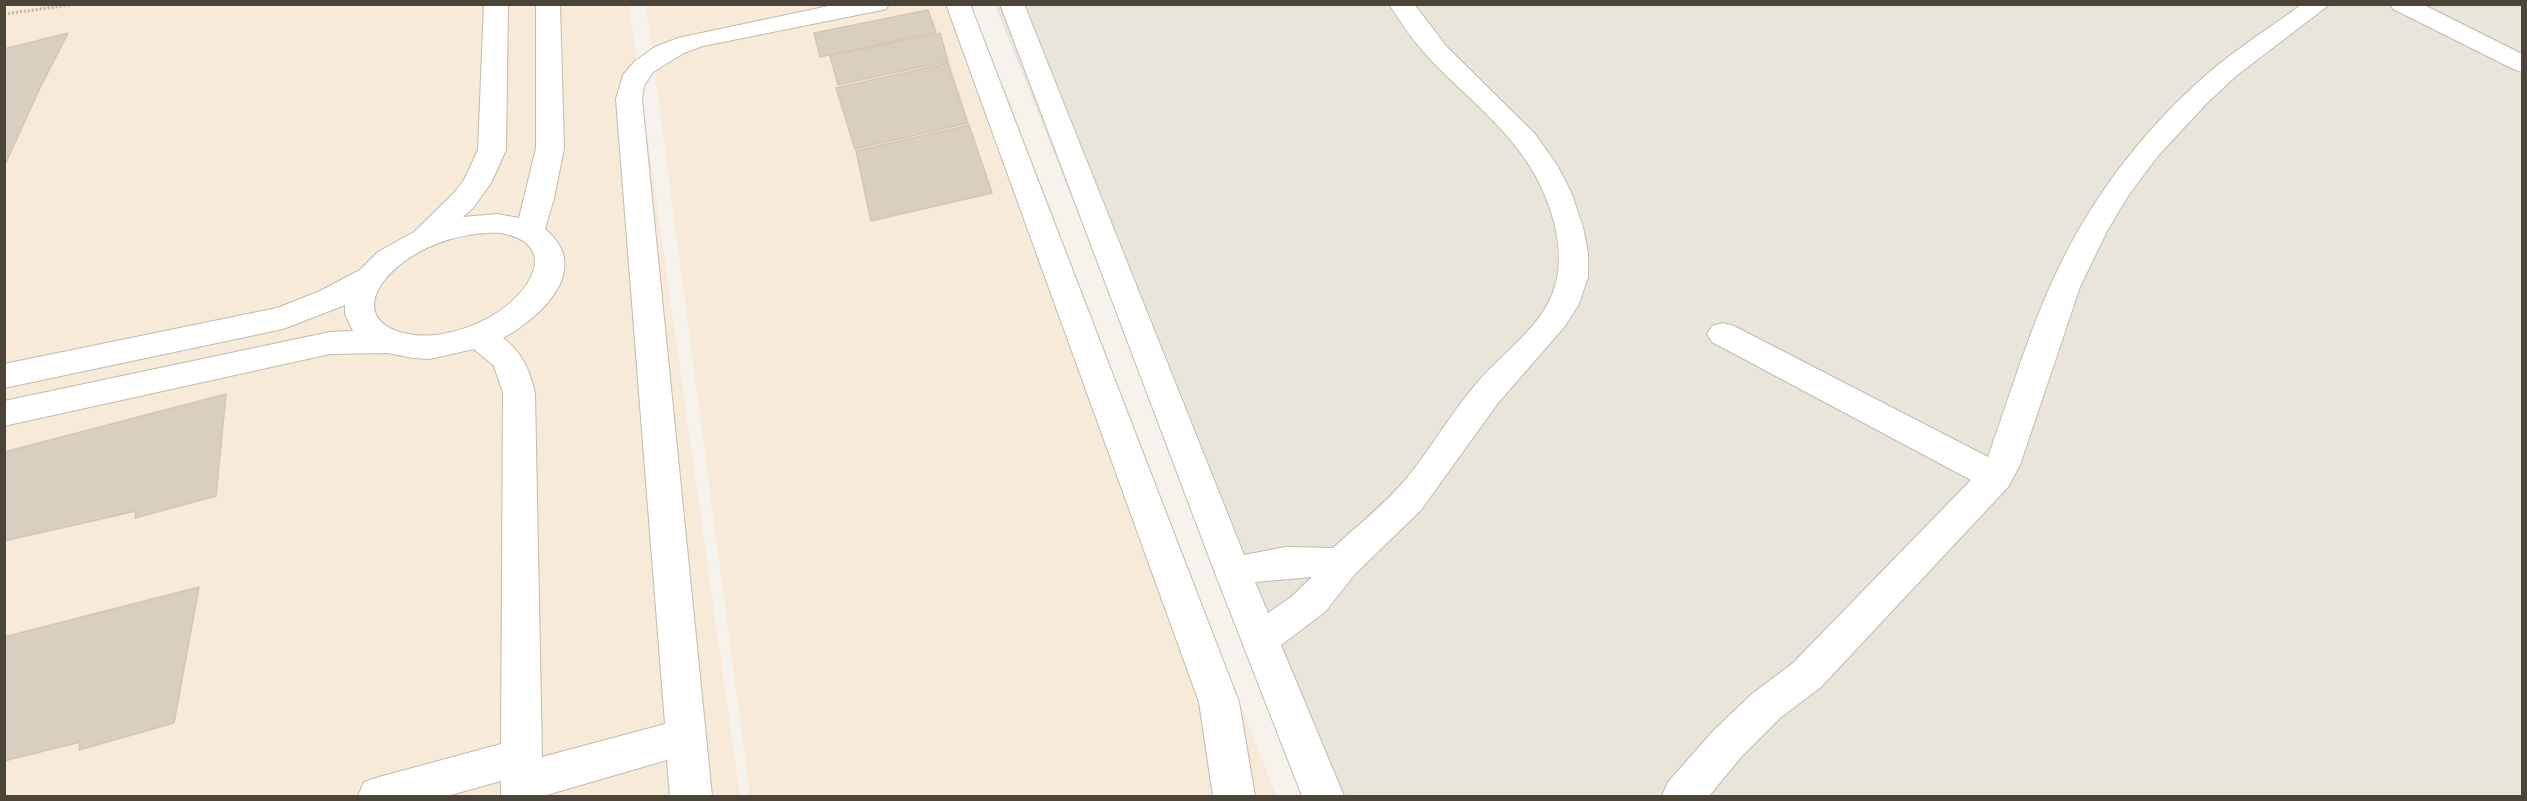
<!DOCTYPE html>
<html>
<head>
<meta charset="utf-8">
<style>
  body { margin:0 }
  #map { position:relative; width:2527px; height:801px; overflow:hidden; background:#f6f3ec; font-family:"Noto Sans",sans-serif }
  canvas { display:block }
  .frame { position:absolute; inset:0; border:6px solid #4b4439; pointer-events:none }
</style>
</head>
<body>
<div id="map">
<canvas width="2527" height="801"></canvas>
<div class="frame"></div>
</div>
<script>
const c = document.querySelector('canvas').getContext('2d');
c.lineJoin = 'round';
function fill(path, color) {
  c.fillStyle = color;
  c.fill(path, 'evenodd');
}
function trace(path, color, width, dash) {
  c.strokeStyle = color;
  c.lineWidth = width;
  c.lineCap = dash ? 'butt' : 'round';
  c.setLineDash(dash || []);
  c.stroke(path);
}
fill(new Path2D(`
  M995,5H2522V796H1310Z`), '#eae5da');
fill(new Path2D(`
  M5,5H629L740,796H5Z
  M646,5H958L1007,94L1276,796H750Z`), '#f7ead8');
const building = new Path2D(`
  M928,10L936,32L820,57L814,33Z
  M68,33L39,90L4,167V49Z
  M940,33L948,61L838,85L830,56Z
  M948,63L968,123L855,149L836,88Z
  M969,125L992,193L871,221L856,151Z
  M226,394L216,496L135,518L136,511L4,541V452Z
  M199,587L174,723L79,750L80,742L4,761V637Z`);
fill(building, '#d8cfc1');
trace(building, '#d3c7b4', 1.5);
const minor = new Path2D(`
  M484,4H508L506,150L491,183L473,208L463,217L497,214L519,218L536,148V4H560L564,148L554,198L545,229C593,268 542,317 503,338C522,352 530,371 535,393L542,757L665,724L616,99L623,75L635,61L655,47L678,38L838,4H889L886,9L877,11L703,46L684,53L653,72L644,86L642,99L712,796H670L667,760L543,796H501V781L447,796H358L364,782L379,777L501,744L503,393L494,366L474,349L429,359L413,358L388,353L330,354L4,426V401L330,332L353,331L345,314V305L283,329L4,388V364L277,308L320,291L360,270L378,252L414,232L453,194L464,180L478,150ZM501,233C560,244 531,291 498,312C479,325 457,332 435,335C402,339 354,323 383,282C409,248 460,231 501,233Z
  M946,4H970L1239,702L1255,796H1213L1199,702Z
  M1000,4H1024L1244,555L1286,547L1333,548C1358,525 1384,505 1406,479C1431,449 1450,414 1476,384C1501,354 1544,326 1555,286C1567,248 1550,198 1529,165C1503,124 1463,94 1430,59C1414,42 1402,24 1389,4H1414L1447,47L1535,134L1557,165L1571,192L1583,227L1588,253V277L1579,304L1565,326L1498,403L1421,510L1355,574L1325,612L1281,645L1344,796H1302L1215,573ZM1312,577L1291,597L1268,613L1255,582Z
  M2302,4H2330L2236,76L2207,103L2157,157L2128,196L2107,231L2080,287L2020,465L2008,487L1821,687L1780,718L1742,756L1709,796H1662L1668,782L1714,730L1752,694L1793,663L1971,480L1712,342L1707,334L1712,326L1723,323L1734,326L1988,457C2012,390 2032,320 2064,257C2099,188 2148,126 2206,75C2236,49 2270,28 2302,4Z
  M2390,4H2422L2522,54V72L2513,69L2393,9Z`);
trace(minor, '#c2bbae', 2);
trace(new Path2D(`
  M285,4H308
  M4,14L77,4`), '#c4b79f', 3, [2, 2]);
fill(minor, '#fff');
</script>
</body>
</html>
